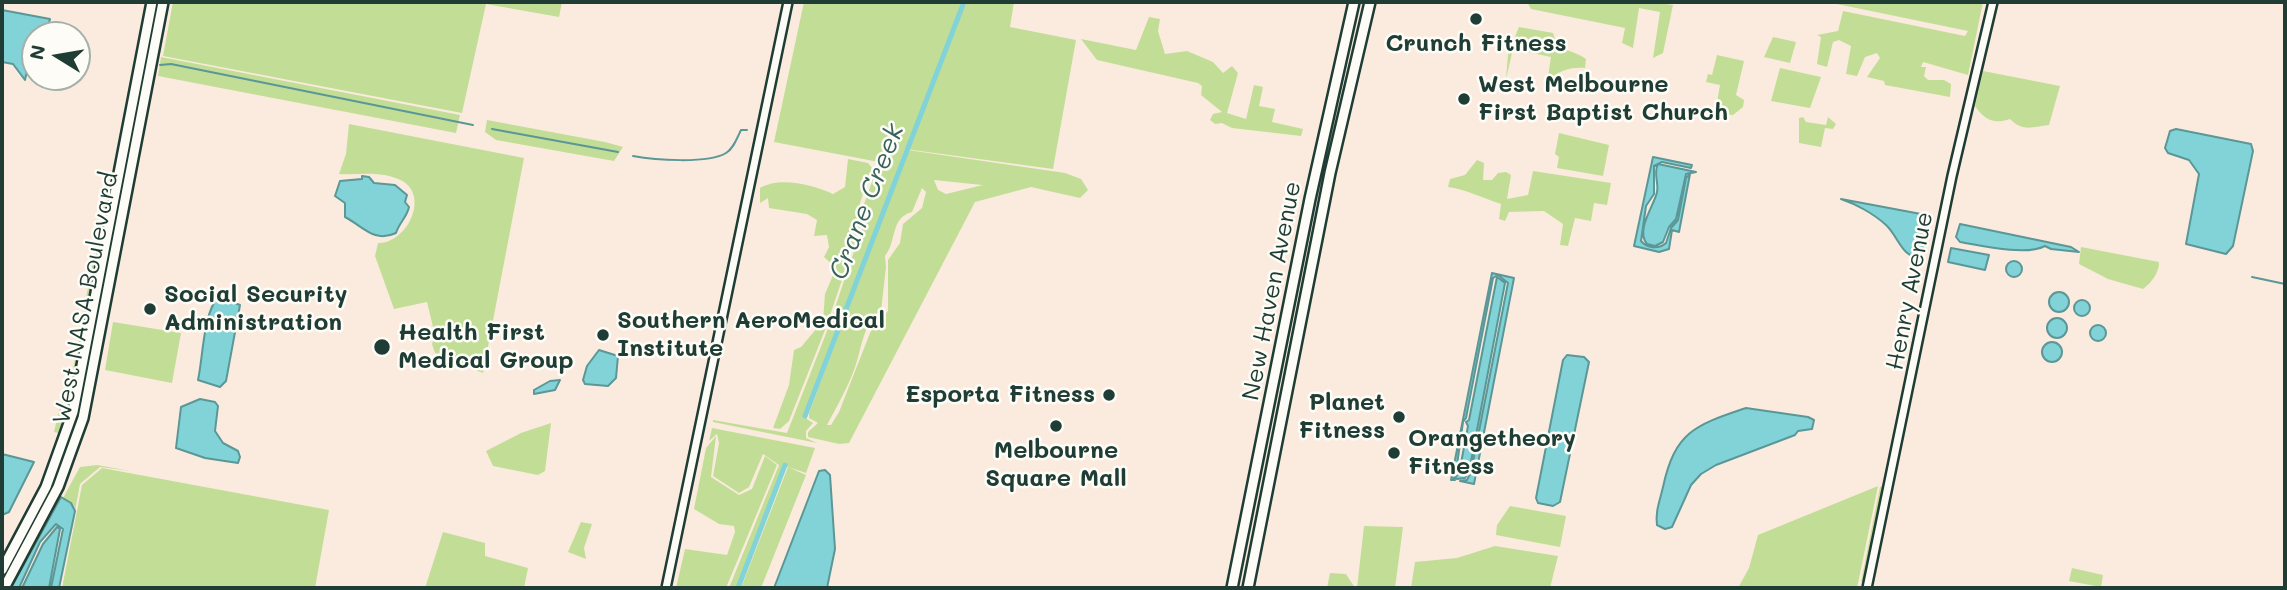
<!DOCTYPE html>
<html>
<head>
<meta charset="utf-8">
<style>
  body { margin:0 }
  #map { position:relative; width:2287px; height:590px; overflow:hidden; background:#fbebde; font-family:Mali,sans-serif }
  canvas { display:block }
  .frame { position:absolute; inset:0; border:4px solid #1f3d34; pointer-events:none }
  .north { position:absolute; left:21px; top:21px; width:70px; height:70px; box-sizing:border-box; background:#fdfcf7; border:2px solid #a4b0a9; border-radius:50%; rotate:281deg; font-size:19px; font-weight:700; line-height:28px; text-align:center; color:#1f3d34 }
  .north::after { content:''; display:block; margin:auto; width:24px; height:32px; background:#1f3d34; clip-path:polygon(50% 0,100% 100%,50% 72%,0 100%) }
</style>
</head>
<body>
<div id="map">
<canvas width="2287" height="590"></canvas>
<div class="frame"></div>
<div class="north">N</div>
</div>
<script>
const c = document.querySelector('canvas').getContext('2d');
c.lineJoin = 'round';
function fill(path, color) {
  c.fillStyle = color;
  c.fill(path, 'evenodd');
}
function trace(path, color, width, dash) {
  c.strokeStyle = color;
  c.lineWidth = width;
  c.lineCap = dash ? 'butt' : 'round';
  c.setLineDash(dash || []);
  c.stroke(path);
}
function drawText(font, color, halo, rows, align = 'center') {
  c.font = font + ' Mali,sans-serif';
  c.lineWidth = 5;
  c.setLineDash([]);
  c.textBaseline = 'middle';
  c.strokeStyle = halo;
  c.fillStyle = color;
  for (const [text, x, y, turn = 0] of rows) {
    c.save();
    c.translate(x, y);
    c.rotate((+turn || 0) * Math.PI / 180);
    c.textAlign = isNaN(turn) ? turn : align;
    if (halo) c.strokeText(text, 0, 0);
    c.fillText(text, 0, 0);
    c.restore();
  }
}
fill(new Path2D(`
  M173,2H562L559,17L486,4L462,113L163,56Z
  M804,2H1014L1010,27L1076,40L1053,169L905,149L807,412V419L813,423L806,431V438L817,443L713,422V420L787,433L827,331L864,222L863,207L879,162L774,142Z
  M1527,2H1653L1673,5L1663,53L1653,58L1660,12L1639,8L1633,48L1622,43L1625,28L1531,9Z
  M1838,2H1983L1968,75L1923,62L1921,67H1926L1924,76L1928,80H1944L1951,84L1950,97L1885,85L1884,81L1867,77L1880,58L1877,53L1865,57L1857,76L1846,74L1851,46L1839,40L1833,42L1827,67L1817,64L1821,37L1817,35L1838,31L1843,11L1965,36L1968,31L1832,3Z
  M1149,17L1160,19L1158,31L1165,54L1187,51L1213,62L1223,73L1232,66L1238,73L1227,113L1246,119L1254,85L1263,87L1259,106L1275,109L1272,122L1303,129L1301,136L1232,128L1222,123L1215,124L1210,120L1213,114L1222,112L1201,95L1202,86L1198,83L1097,60L1081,39L1136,50Z
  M1519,27L1553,33C1558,52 1572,49 1586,59L1585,68C1569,67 1557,71 1547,83L1551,57L1513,49L1506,79L1508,54Z
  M1773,37L1796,42L1790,63L1764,57Z
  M1717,55L1744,61L1736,95L1744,100L1743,107L1733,115L1715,114L1720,85L1706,82L1708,74L1712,75Z
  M161,57L460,115L456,133L158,76Z
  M1780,68L1821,77L1810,108L1771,101Z
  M1983,71L2060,86L2049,125C2032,127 2023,132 2010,119C1993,125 1984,119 1975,106Z
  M1803,117L1806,122L1826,125L1828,117L1836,124L1833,129L1825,128L1821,147L1799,143V118Z
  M487,120L605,142L623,147L614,161L496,140L485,132Z
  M349,124L524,158L483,373L435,353L432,344L435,335L427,302L394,309L375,256L378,243C408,244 432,192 398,179C378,171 359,175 339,174L346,154Z
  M1559,133L1609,145L1603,176L1557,168L1559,157L1555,154Z
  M908,150L1065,173L1081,179L1088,190L1080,198L1031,187L975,202L849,443L839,444L808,437V432L818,423L809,418V413ZM934,180L982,185H983L946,194L938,190ZM922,188L926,192L922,208L903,224L900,243L888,260V311L872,328L839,412L831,425H827C836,408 847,389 854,370C862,350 862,324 881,311L886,267L885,256C897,241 890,218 912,212Z
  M848,159L868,163L872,168L860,203L862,221L825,330L789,421L780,429L773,428L789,385L794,350L801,347L823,321L825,294L836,268L824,257L829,247L827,235L814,236L817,220L807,214L769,208L768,198L760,203V188C780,176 814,185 833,194L845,187Z
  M1477,160L1484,163L1483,180H1492L1498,173L1506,172L1511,175L1507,199L1528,195L1533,171L1611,183L1607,205L1594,203L1591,221L1575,218L1568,246L1560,245L1563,224L1544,211L1509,212L1505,221L1499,219L1501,204C1483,198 1467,190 1448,187L1450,179L1465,175Z
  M107,203L67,419L63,434L54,432L61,402L70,386L103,205Z
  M2081,247L2159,262C2159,273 2152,282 2143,289L2108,279L2079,264Z
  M113,322L181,333L172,383L105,370Z
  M551,423L545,471L538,475L493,466L486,451L521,433Z
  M712,428L815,448L806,473L785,466L739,588H729L779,465L763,454L749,487L739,493L713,476L719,443L717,434L709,441Z
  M716,436L711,477L739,495L752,489L765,456L777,465L726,588H676L685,549L727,555L735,532L734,526L719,524L694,509L706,448Z
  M97,465L131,471L100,467L80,484L75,511L74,506L63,498L80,467Z
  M788,467L806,475L761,588H741Z
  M102,468L329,510L315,588H62L82,485Z
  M1886,485L1865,581L1861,582L1880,487Z
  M1878,486L1857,588H1738L1749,568L1758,535Z
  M1510,506L1566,516L1560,547L1496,535L1497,525Z
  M581,522L592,524L584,548L586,559L568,552Z
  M1364,526L1403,527L1395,588H1357Z
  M443,532L485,543V556L528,568L524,588H425Z
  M1495,546L1558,556L1550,588H1411L1415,562L1457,558Z
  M2072,568L2103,575L2101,587L2069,581Z
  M1330,573L1346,574L1355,588H1327Z`), '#c2de96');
const water = new Path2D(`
  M2,10L50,19L46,35H35L25,80L13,64L2,62Z
  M2176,129L2251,144L2253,151L2233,246L2226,254L2186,244L2199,174L2189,160L2168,153L2165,148L2170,131Z
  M1653,157L1692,165L1691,168L1662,162L1654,166V194L1646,206L1641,241C1647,248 1658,250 1666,243L1671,228L1678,220L1686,178L1690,174L1679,232L1672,230L1669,249L1659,252L1634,246Z
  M1658,164L1696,172L1686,174L1676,219L1669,227L1663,242L1655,246L1647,244C1635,230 1655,204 1657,192C1659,182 1653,174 1658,164Z
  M362,176L369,177L374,183L395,185L407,195L405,202L409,207C407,217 399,223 396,233C374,243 364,227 345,217V203L335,196L340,181L362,179Z
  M1841,199L1921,214L1925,219L1922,258C1901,258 1899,237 1886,225C1874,214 1856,204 1841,199Z
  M1960,224L2071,247L2079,252L2051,249L2045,246C2026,256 1983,246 1960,242L1956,237Z
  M1951,248L1989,255L1985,270L1948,262Z
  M2006 269a8 8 0 1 1 16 0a8 8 0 1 1-16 0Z
  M1492,273L1514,278L1474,484L1460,481L1467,480L1471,472L1508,283L1498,275L1493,278L1466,418L1463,422L1456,472L1452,476L1455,480H1451Z
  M1497,277L1505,283L1469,472L1465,478L1457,479L1455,477L1459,474L1468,426L1466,422L1469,420Z
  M2049 302a10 10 0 1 1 20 0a10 10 0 1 1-20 0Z
  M218,297L240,305L226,381L220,387L198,380C203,358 203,314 218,297Z
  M2074 308a8 8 0 1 1 16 0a8 8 0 1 1-16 0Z
  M2047 328a10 10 0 1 1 20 0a10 10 0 1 1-20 0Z
  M2090 333a8 8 0 1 1 16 0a8 8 0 1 1-16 0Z
  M2042 352a10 10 0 1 1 20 0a10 10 0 1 1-20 0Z
  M599,350L618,356L616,378L608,386L585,384L583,380L587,366Z
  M1567,355L1584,357L1589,362L1560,502L1553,506L1538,503L1536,498L1563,360Z
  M560,380L555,390L534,394V390L550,381Z
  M200,399L215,402L218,406L215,431L223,443L238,451L240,457L238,463L205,458L176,448L181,407Z
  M1746,408L1808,417L1814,420L1812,429L1798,431L1795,435L1716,465L1701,474L1691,485L1672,527L1665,529L1657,525C1655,512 1660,500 1663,487C1675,431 1696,425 1746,408Z
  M2,454L34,462L9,512L2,515Z
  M819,471L825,470L830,475L835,549L827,588H774Z
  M61,497L71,503L75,511L59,588H51L63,529L56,524L40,542L19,588H11Z
  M57,527L60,529L49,588H22L43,544Z`);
fill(water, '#82d3d8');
trace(water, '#5a9796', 2);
trace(new Path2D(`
  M160,65L171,64L473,125
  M492,129L618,152
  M633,156C654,160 708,164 726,153C734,148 737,138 741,130H747
  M2252,277L2285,284`), '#5a9796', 2);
trace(new Path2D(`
  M805,416L964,2
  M738,588L785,465`), '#82d3d8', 5);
const minor = new Path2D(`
  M666,588L788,2
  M1867,588L1952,176L1993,2`);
const major = new Path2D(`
  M2,570L46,487L73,412L152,2
  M4,588L58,487L83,418L163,2
  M1232,588L1310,199L1354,2
  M1248,588L1330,173L1370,2`);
trace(minor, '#1f3d34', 12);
trace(major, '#1f3d34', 14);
trace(minor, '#fdfcf7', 7);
trace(major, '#fdfcf7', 9);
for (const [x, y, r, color] of [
  [1476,19,7,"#1f3d34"],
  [1464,99,7,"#1f3d34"],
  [150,309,7,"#1f3d34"],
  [603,335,7,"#1f3d34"],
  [382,347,9,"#1f3d34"],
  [1109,395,7,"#1f3d34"],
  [1399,417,7,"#1f3d34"],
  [1056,426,7,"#1f3d34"],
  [1394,453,7,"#1f3d34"]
]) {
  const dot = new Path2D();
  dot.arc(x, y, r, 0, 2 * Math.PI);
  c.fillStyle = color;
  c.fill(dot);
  trace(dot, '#fdfcf7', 2.5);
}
drawText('bold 24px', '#1f3d34', '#fdfcf7', [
  ["Crunch Fitness",1476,44,"center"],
  ["West Melbourne",1478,85],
  ["First Baptist Church",1478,113],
  ["Social Security",164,295],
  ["Administration",164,323],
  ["Southern AeroMedical",617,321],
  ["Institute",617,349],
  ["Health First",398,333],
  ["Medical Group",398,361],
  ["Esporta Fitness",1095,395,"right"],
  ["Planet",1385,403,"right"],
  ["Fitness",1385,431,"right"],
  ["Orangetheory",1408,439],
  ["Fitness",1408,467],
  ["Melbourne",1056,451,"center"],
  ["Square Mall",1056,479,"center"]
], 'left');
drawText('24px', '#1f3d34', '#fdfcf7', [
  ["New Haven Avenue",1272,291,-79],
  ["Henry Avenue",1910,291,-79],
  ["West NASA Boulevard",86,298,-79]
]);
drawText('italic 26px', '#38625d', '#fdfcf7', [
  ["Crane Creek",867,202,-69]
]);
</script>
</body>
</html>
